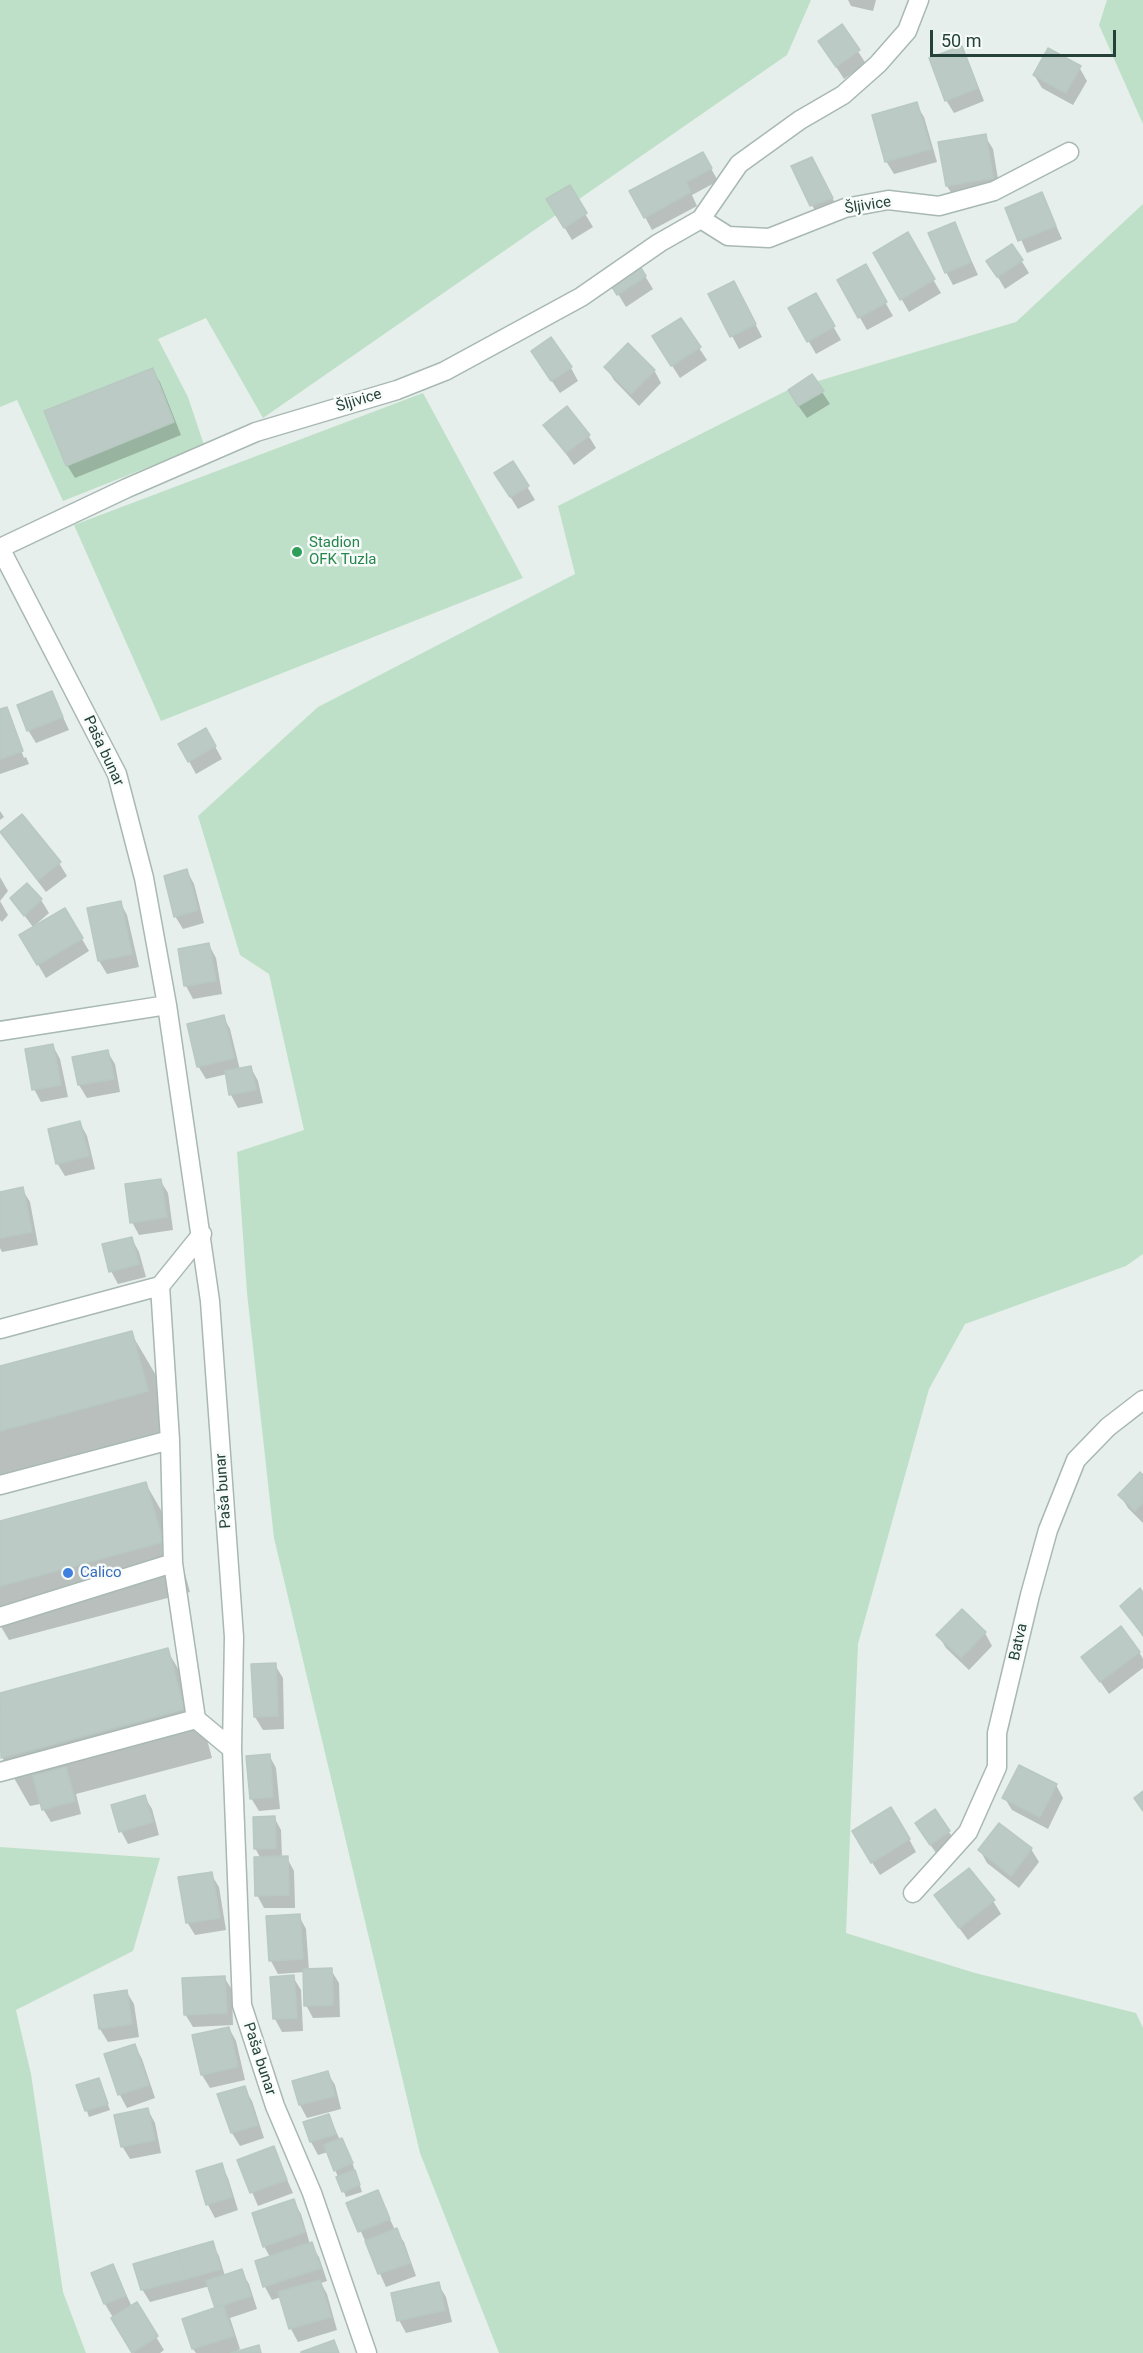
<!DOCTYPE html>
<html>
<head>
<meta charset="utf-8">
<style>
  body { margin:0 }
  #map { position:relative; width:1143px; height:2353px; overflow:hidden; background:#e6efeb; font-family:Roboto,sans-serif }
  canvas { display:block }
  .scale { position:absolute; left:930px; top:30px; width:186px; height:27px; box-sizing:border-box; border:3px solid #24423a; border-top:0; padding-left:8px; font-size:18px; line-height:21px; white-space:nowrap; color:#24423a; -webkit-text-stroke:4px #f7fbf9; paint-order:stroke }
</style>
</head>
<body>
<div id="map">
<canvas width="1143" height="2353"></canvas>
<div class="scale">50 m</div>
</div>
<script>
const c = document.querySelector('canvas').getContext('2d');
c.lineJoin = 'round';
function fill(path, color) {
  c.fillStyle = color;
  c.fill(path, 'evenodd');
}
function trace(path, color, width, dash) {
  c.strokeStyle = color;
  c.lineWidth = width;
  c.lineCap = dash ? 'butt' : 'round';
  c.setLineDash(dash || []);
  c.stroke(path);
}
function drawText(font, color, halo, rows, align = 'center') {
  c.font = font + ' Roboto,sans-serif';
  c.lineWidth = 5;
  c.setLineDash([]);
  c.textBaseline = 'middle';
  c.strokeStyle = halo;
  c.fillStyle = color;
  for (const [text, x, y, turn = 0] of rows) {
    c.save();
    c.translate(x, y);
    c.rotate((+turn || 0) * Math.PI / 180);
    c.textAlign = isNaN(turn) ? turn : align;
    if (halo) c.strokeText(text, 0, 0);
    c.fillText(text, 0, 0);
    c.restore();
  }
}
fill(new Path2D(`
  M0,0H811L787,55L263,418L206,318L158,339L188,397L204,445L63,501L17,400L0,407Z
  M1107,0H1143V124L1099,25Z
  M1143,204V1254L1126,1266L965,1324L929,1389L858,1644L846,1933L975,1973L1136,2013L1143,2028V2353H499L420,2153L274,1538L247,1293L237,1152L304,1130L269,974L240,955L198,816L318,707L575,574L558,506L788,390L1016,322Z
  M423,393L523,578L161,721L74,525Z
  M0,1847L160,1858L133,1951L16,2010L31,2074L63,2292L86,2353H0Z`), '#bfe0c8');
fill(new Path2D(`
  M848,0H876L873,11L851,6Z
  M842,26L866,64L844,79L820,42Z
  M961,48L968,60L984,101L954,113L946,100Z
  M1079,67L1087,81L1073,105L1042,88L1034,75Z
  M916,104L924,117L937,162L894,174L886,161Z
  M985,136L993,149L1000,191L955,199L947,186Z
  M703,154L718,181L692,195L697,206L652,230L645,217Z
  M819,172L839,211L819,218L812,205Z
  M569,187L593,227L572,240L548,200Z
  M1042,194L1062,239L1027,253L1007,208Z
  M955,224L978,275L953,285L946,272Z
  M907,235L941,293L909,312L875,253Z
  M1021,260L1029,273L1005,289L996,274Z
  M865,267L893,316L867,330L839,281Z
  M645,276L653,289L626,307L612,284Z
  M815,295L841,340L816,354L790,309Z
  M741,296L762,337L739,349L732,336Z
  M699,348L707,360L680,378L662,350Z
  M540,364L571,368L578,381L560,393Z
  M606,367L654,370L661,383L639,406L614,380Z
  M152,370L160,382L181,435L75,478L67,465Z
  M822,392L830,404L807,418L797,404Z
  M545,425L588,435L596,448L574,465Z
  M513,463L535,500L518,509L504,487Z
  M52,693L69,730L36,743L28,730Z
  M6,709L13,721H10L24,758L26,757L29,764L0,774V711Z
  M206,730L222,759L196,774L180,745Z
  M0,811L4,817L0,820Z
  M1,832L59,863L67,876L46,892L9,844Z
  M187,871L194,884L204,923L183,929L175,916Z
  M0,877L8,891L0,901L8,915L2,922L0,920Z
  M27,885L41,900L49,913L33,927L12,899Z
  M120,902L127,915L139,967L107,974L99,961Z
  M65,910L89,951L46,978L21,936Z
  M209,945L216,958L222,994L193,999L186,986L180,950Z
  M223,1016L230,1029L240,1070L251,1068L258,1081L263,1103L238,1108L231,1095L227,1074L206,1079L198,1066Z
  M53,1046L60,1059L68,1097L41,1102L34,1089Z
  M107,1051L115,1064L120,1092L87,1098L79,1085L74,1058Z
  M80,1123L87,1136L95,1169L65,1176L57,1163Z
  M160,1180L168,1193L173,1230L139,1235L132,1222Z
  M22,1189L30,1202L38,1245L2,1252L0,1248V1193Z
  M132,1239L139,1252L146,1277L118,1284L111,1271Z
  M131,1333L160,1382L176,1441L0,1488V1368Z
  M1143,1477V1523L1128,1508L1120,1495Z
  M146,1484L174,1533L190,1592L9,1640L0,1625V1522Z
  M1143,1595V1637L1122,1606Z
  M962,1611L985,1633L992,1646L969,1670L946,1648L938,1635Z
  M167,1650L196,1699L212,1758L76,1794L81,1814L51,1822L40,1804L30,1806L2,1757L0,1750V1695Z
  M1139,1652L1143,1659V1668L1109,1694L1083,1657Z
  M275,1665L283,1678L284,1729L263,1730L255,1717L253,1666Z
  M269,1755L276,1768L280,1809L259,1811L251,1798Z
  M1056,1785L1063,1798L1048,1829L1012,1810L1004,1797Z
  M144,1796L152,1809L159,1835L128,1844L121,1831Z
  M274,1817L281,1830L282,1858H287L294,1871L295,1908H264L257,1895L261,1859L255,1848Z
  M999,1825L1031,1849L1039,1862L1019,1888L987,1863L980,1850Z
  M949,1832L957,1844L939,1857L924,1836Z
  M909,1839L916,1852L880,1875L861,1845Z
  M211,1874L219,1887L226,1930L195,1935L187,1922Z
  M936,1896L993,1901L1001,1914L968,1940Z
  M299,1916L306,1929L309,1971L331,1970L339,1983L340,2017L313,2018L306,2005L305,1972L278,1974L271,1961Z
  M224,1977L232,1990L233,2025L193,2027L185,2014Z
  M293,1977L301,1990L303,2031L282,2032L275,2019L272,1978Z
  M126,1991L134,2004L139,2037L108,2042L100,2029Z
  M229,2028L236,2041L245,2080L210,2088L202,2075L194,2036Z
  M135,2046L142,2059L155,2098L127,2108L120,2095L106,2055Z
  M327,2072L335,2085L341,2109L307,2118L300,2105Z
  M98,2079L110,2110L89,2117L78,2086Z
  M244,2088L252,2101L264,2138L240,2146L232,2133L219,2095Z
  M148,2110L155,2123L161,2153L130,2159L122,2146Z
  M329,2116L340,2140H342L349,2153L362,2192L346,2197L328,2152L318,2155L311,2142L305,2123Z
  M273,2148L293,2193L258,2206L239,2161Z
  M221,2165L228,2178L238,2210L215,2218L208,2205L198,2172Z
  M377,2192L395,2230L404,2242L416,2276L386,2287L348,2203Z
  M293,2201L301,2214L310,2244L319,2257L327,2281L321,2283L327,2294L337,2330L298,2342L291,2329L281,2297L272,2300L265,2287L256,2262L270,2257L264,2246Z
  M212,2243L219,2256L225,2276L241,2271L249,2284L257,2309L230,2318L240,2349L233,2353H196L193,2349L183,2320L217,2309L210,2286L150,2302L142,2289Z
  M113,2266L132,2307L136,2304L164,2350L160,2353H134L105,2304L93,2274Z
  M438,2284L446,2297L452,2322L406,2333L399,2320Z`), '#0003');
const building = new Path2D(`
  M842,24L860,50L836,67L818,41Z
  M962,46L978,88L945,101L929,58Z
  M1048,48L1081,66L1066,93L1033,75Z
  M917,102L931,149L885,162L872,115Z
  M986,134L993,178L946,186L938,142Z
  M703,152L712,168L686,182L691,192L644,218L629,191Z
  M812,157L833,198L810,206L791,166Z
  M570,185L587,213L564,228L546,199Z
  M1042,192L1056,226L1018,241L1005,208Z
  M955,222L971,262L945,273L928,233Z
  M908,232L935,279L900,300L873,253Z
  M1012,244L1023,260L997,277L986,261Z
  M631,252L646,276L617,295L602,271Z
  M866,264L887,302L858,318L837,280Z
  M734,281L756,324L730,337L708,294Z
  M816,293L835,326L807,342L788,308Z
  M681,318L701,347L671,366L652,336Z
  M551,337L572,367L551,381L531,351Z
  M628,343L655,370L631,394L604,367Z
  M153,368L174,422L66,466L44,411Z
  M812,374L824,391L798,406L788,390Z
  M567,406L590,435L566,453L543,425Z
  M513,461L529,486L510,497L494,473Z
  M52,691L63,717L27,731L17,705Z
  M7,707L23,751L0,759V709Z
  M206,728L216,746L188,762L178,744Z
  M22,814L61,862L38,880L0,832Z
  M187,869L198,910L174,917L164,876Z
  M27,883L42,899L24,916L10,898Z
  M121,901L132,954L98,961L87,908Z
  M65,908L83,938L37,965L19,935Z
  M209,943L216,981L184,986L178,949Z
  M224,1015L234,1058L197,1067L187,1024Z
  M53,1044L61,1085L32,1090L25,1049Z
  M108,1050L114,1079L78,1085L72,1057Z
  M251,1066L256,1090L229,1095L225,1071Z
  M80,1121L89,1156L56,1164L48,1129Z
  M161,1179L167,1217L130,1223L125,1184Z
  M23,1187L32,1232L0,1238V1192Z
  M132,1237L139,1264L109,1272L102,1244Z
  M132,1331L148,1391L0,1431V1366Z
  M1140,1472L1143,1475V1502L1135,1511L1118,1495Z
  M146,1482L163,1542L0,1586V1521Z
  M1140,1588L1143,1593V1635L1120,1606Z
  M962,1609L986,1632L961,1658L936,1635Z
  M1121,1626L1140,1652L1100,1682L1081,1657Z
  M168,1648L184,1709L1,1758L0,1693Z
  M276,1663L278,1716L254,1717L251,1664Z
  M270,1754L273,1797L250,1799L246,1756Z
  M1019,1765L1057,1784L1040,1817L1002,1798Z
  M66,1767L75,1801L42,1810L33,1776Z
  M1143,1791V1811L1134,1798Z
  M145,1795L153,1822L119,1832L111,1805Z
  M891,1807L910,1839L871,1863L852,1831Z
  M935,1809L950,1831L930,1845L915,1823Z
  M275,1816L276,1848L254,1849L253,1817Z
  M999,1823L1032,1848L1011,1876L978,1850Z
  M288,1856L289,1895L255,1896L254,1857Z
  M969,1868L995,1900L959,1928L934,1895Z
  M212,1872L220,1918L186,1923L178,1877Z
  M300,1914L303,1959L269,1961L266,1916Z
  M332,1968L333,2005L304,2006L303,1969Z
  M294,1975L297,2018L273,2019L270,1977Z
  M225,1976L227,2013L184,2015L182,1978Z
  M127,1990L132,2024L99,2029L94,1995Z
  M229,2027L238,2067L201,2075L192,2035Z
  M135,2044L149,2085L118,2095L104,2054Z
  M328,2071L335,2096L299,2105L292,2081Z
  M99,2078L108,2104L85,2111L76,2085Z
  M245,2086L258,2125L231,2133L217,2094Z
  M148,2108L155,2140L121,2147L114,2115Z
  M329,2114L336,2134L310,2142L303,2122Z
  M342,2138L353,2163L334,2171L324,2145Z
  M274,2146L287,2180L250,2193L237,2160Z
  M222,2163L232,2197L206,2205L196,2171Z
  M355,2170L360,2185L342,2192L336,2177Z
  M378,2190L390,2219L358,2232L346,2203Z
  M294,2199L305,2232L263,2247L252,2213Z
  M397,2228L410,2263L378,2274L365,2241Z
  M213,2241L221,2269L186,2279L178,2251Z
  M312,2242L321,2268L263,2287L255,2261Z
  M178,2251L186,2279L141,2290L133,2264Z
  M113,2264L126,2296L104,2304L91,2273Z
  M242,2269L251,2296L215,2308L206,2281Z
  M320,2280L331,2317L289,2329L278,2292Z
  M439,2282L445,2310L397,2321L391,2293Z
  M137,2302L158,2336L132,2353L111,2318Z
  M223,2305L234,2336L192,2349L182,2319Z
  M334,2340L339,2353H301V2352Z
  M259,2345L261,2353H231Z`);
fill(building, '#bbcac4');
trace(building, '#b8c9c2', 1.5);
const street = new Path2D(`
  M701,219L728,236L769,238L845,208L888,200L939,206L994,191L1069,152
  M0,548L117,774L144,878L167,1005L210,1301L234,1637L232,1749L242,2005L275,2106L312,2193L367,2353
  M0,548L127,488L256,432L397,390L445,371L581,297L659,243L701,219L739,164L800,120L843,95L878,64L907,31L919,0
  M0,1031L167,1005
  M202,1234L160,1286L170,1440L173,1563L196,1719L232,1749
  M0,1329L160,1286
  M0,1485L170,1440
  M0,1617L173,1563
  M0,1772L196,1719
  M913,1893L968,1832L997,1767V1733L1030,1595L1048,1530L1076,1460L1108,1427L1143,1400`);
trace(street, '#a8b8b2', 21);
trace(street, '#fff', 18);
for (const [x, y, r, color] of [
  [297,552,6,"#2e9e5b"],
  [68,1573,6,"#3f7fe0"]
]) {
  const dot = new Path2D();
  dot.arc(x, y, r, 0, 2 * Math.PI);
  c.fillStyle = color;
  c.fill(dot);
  trace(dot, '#f7fbf9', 2);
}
drawText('15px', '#24423a', '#f7fbf9', [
  ["Šljivice",868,206,-9],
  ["Šljivice",359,401,-17],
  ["Paša bunar",103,751,65],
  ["Paša bunar",224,1491,-94],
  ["Batva",1019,1642,-77],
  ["Paša bunar",259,2059,72]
]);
drawText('15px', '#27864d', '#f7fbf9', [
  ["Stadion",309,543],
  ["OFK Tuzla",309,560]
], 'left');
drawText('15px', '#366cbe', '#f7fbf9', [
  ["Calico",80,1573]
], 'left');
</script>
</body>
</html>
